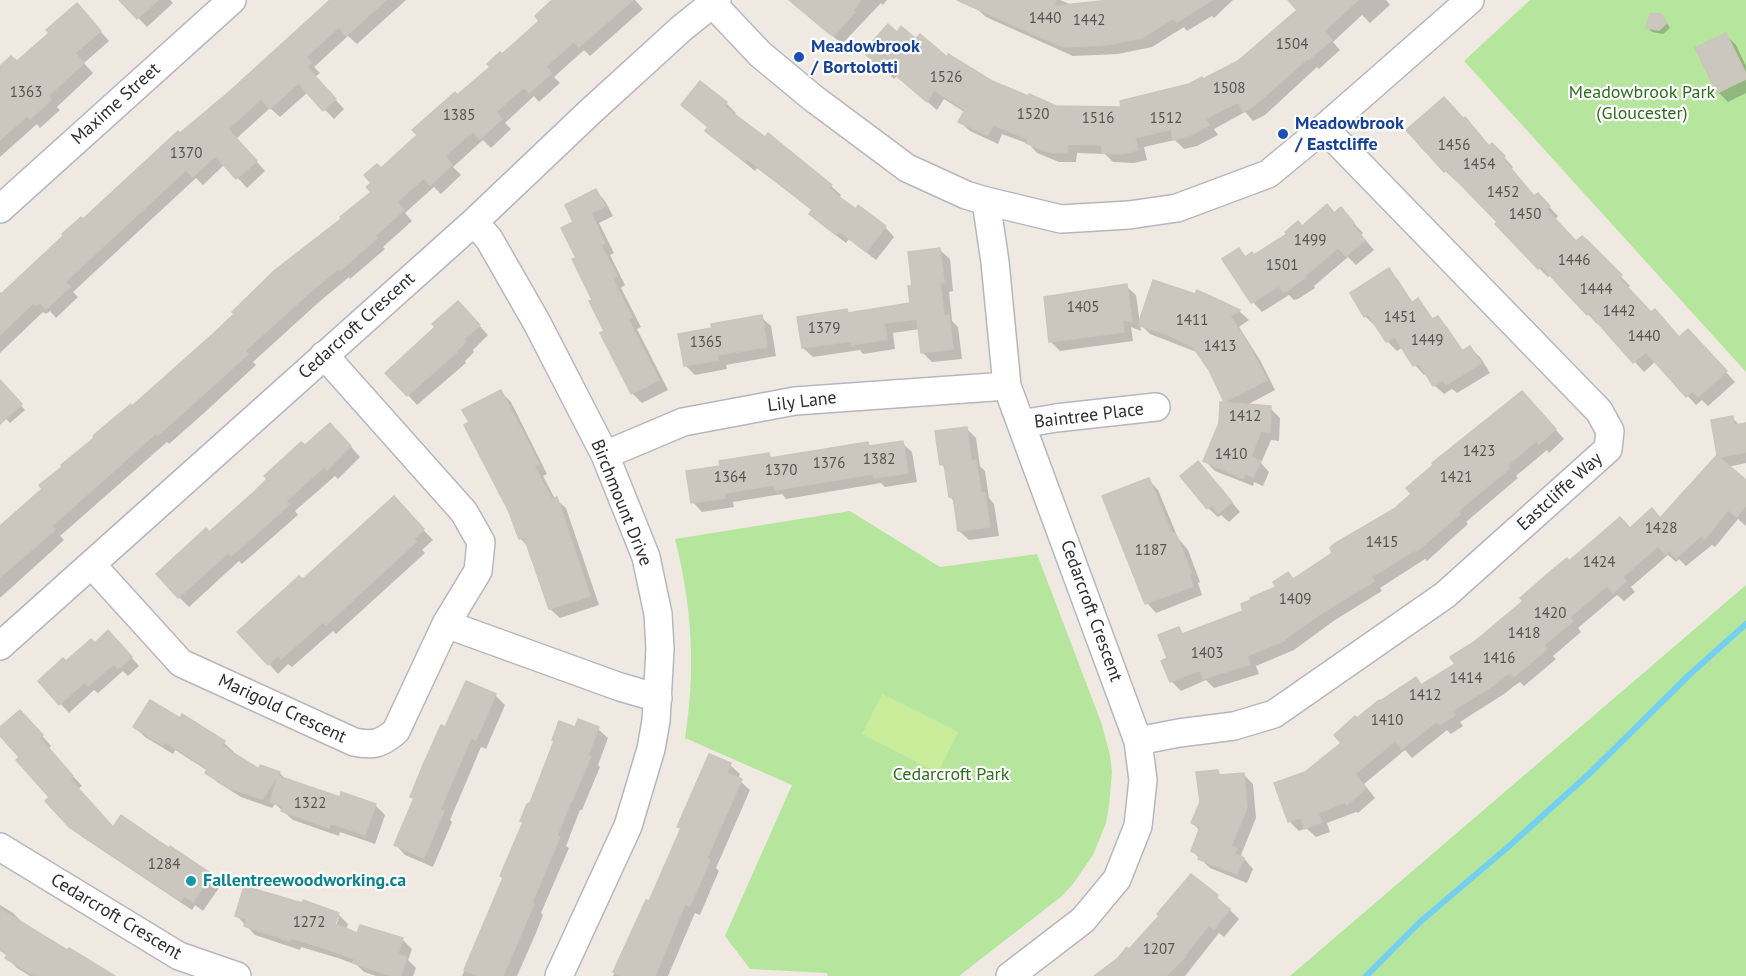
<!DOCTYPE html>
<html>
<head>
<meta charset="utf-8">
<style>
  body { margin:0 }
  canvas { display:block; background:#efe9e1 }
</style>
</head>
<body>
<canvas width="1746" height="976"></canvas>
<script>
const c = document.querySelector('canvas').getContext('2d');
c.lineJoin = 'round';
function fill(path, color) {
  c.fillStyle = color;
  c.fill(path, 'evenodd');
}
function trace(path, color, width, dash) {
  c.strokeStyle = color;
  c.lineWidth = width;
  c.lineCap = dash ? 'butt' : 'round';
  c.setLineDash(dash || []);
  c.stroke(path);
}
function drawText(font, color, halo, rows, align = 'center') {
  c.font = font + ' "PT Sans",sans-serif';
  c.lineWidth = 4.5;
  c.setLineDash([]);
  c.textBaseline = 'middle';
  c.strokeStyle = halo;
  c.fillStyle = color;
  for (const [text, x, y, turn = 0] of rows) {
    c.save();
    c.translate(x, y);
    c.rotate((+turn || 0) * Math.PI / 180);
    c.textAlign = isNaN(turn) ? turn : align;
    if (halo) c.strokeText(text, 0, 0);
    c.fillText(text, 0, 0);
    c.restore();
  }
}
fill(new Path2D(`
  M1530,0H1746V372L1464,61Z
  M850,511L940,567L1037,554L1101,722L1110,755L1112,772L1109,806L1106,823L1093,855L1073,884L1062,896L959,976H828L827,973L750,969L725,936L792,785L685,738C696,670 692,606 675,539Z
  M1746,585V976H1290Z`), '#b6e59e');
fill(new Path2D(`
  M882,694L958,732L938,773L862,734Z`), '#c9ec9a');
fill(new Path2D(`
  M121,0H170L173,3L147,27Z
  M333,0H406L357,44L348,36L314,67L320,73L315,77L344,109L334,119L308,92L280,117L270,108L236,139L265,171L247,188L225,164L203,185L196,178L73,292L78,297L56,318L50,311L46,314L43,312L0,353V292L3,295Z
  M567,0H635L643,9L590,56L584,50L554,77L560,83L539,102L534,96L505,123L511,129L491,148L483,140L453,167L461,175L441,194L434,187L405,213L412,221L383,247L385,249L350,279L349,277L319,302L253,362L256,365L204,413L169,444L167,442L60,536L64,540L0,598V528L373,192L381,169L502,56Z
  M797,0H887L883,5L881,3L842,44L804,12Z
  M967,0H1060L1072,5L1114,0H1233L1214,18L1212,16L1187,31L1184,27L1152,47L1118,54L1073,56L986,17Z
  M1298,0H1386L1390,5L1370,23L1362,15L1333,42L1340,50L1319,69L1317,67L1265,115L1253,121L1245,112L1214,129L1218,135L1197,146L1184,149L1175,140L1144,147L1147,160L1134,163L1113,162L1105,154L1077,153L1076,162H1059L1037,153L1029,144L1002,134L998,144L970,131L960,122L966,113L944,99L937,110L897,76L894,79L875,62L897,34L916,41L992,83L1056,107L1123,109L1203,81L1239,62L1299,10Z
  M86,15L109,41L84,63L93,73L57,107L60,110L40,128L37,124L0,157V68L17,63Z
  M1665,20L1670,28L1663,34L1652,32L1648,28Z
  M1726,35L1736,45L1746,66V93L1728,102L1718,92Z
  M726,103L736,113L734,115L831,186L841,195L839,198L856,211L885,227L894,237L876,260L849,239L846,243L821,224L811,214L813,211L757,168L755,171L717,140L707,131L709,128L683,105Z
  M1464,121L1475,129L1490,147L1502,155L1513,167L1511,169L1535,197L1538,195L1558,216L1555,220L1577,243L1586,241L1630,286L1627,288L1651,314L1680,339L1698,341L1735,382L1708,406L1702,400L1696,405L1656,361L1644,372L1599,322L1597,324L1551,275L1548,277L1539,268L1457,178L1455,180L1445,171Z
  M596,191L605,201L613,216L599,223L614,253L610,255L625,285L621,288L641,327L637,329L668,390L642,403L632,393L578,258L575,223Z
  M1341,209L1363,233L1361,235L1374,250L1356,265L1348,257L1314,286L1315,288L1298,299L1294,300L1289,295L1262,312L1253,302L1239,250L1247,258L1255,257L1303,227L1335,214Z
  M940,250L950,259L953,291L949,292L951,310L952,321L958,327L962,359L932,362L923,353L920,329L893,333L895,349L863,354L860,350L813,357L803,348L846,310L850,314L912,305L914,287Z
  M1389,270L1398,280L1413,303L1418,300L1434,320L1438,318L1447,327L1464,352L1470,348L1480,357L1490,373L1457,393L1452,389L1444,394L1434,385L1427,373L1424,375L1415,365L1403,347L1397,351L1387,341L1376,325L1375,326L1365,316Z
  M1126,286L1136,295L1141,331L1131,327L1133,341L1060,351L1050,341Z
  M1198,292L1239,311L1249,320L1239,327L1260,360L1275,390L1245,406L1270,408L1280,418L1279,441L1271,440L1261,463L1269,472L1263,486L1254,482L1253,486L1215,471L1205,461L1229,405L1199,353L1150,334L1140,324L1196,296Z
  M467,312L488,335L473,350L474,352L465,361L466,363L417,405L408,395Z
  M761,317L771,326L776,356L726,365L727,369L695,375L685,365L714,329Z
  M5,387L25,410L10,423L0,412V391Z
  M501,392L511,402L547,474L543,476L555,499L566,508L599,605L560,618L550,609L529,548L520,538Z
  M1532,403L1564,439L1549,453L1547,450L1516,476L1518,478L1466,522L1468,524L1427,561L1425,559L1380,588L1382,591L1335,620L1294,650L1256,666L1259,674L1214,688L1206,680L1181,691L1171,681L1169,659L1179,629L1184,635L1245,612L1395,510Z
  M1732,417L1740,426L1746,424V463L1728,467L1746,482V526L1738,519L1715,547L1712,545L1686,566L1679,559L1676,562L1668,555L1631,587L1635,592L1624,601L1617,595L1578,628L1581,632L1553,656L1556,659L1524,686L1520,682L1514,686L1504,694L1460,722L1463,726L1451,734L1447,730L1412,758L1405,750L1364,784L1375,798L1358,813L1356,812L1327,823L1330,832L1316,837L1306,828L1299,831L1289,821L1306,773L1343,743L1357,720L1416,679L1423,686L1457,664L1474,643L1569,563L1630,529L1661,519L1719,456Z
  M966,428L976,438L980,466L985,471L989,498L994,504L999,536L969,540L959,531L955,502L950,497L946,469L941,464Z
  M340,434L360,457L338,479L335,476L295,511L298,515L242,564L239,561L189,607L179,597L209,534L305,447Z
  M902,443L912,452L917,482L885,487L881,483L786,499L782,494L733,502L734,507L702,512L693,502L722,467L769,455L773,459L868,444L871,447Z
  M1208,473L1240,512L1229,522L1221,515L1218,517L1208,508Z
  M1149,480L1158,490L1178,538L1188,550L1200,582L1198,583L1202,595L1156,613L1147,603Z
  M403,508L433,540L422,550L425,553L336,634L333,631L292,667L288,664L278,674L269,664L303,581Z
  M117,641L139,666L128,676L123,671L98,693L94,690L69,713L40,681L95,645Z
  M495,695L505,705L486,749L481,747L450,820L452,822L433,867L405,855L396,845L415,800L412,796Z
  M180,720L211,734L224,743L234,752L232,754L260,771L261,767L280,773L287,781L341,799L375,805L385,815L375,844L340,832L339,836L293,820L275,804L272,808L241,797L217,782L208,771L175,750L173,754L145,737L135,727Z
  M29,721L51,746L48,749L82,786L78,789L113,829L211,875L221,885L203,911L195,905L192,910L81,836L70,826L21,757L0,734V729Z
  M579,721L598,729L608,738L598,765L600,767L582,810H580L566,846L569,848L541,913L543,915L536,933L517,976H462L504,878L531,804Z
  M730,765L740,774L738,779L750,790L716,868L719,871L711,889L700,915L695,913L668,976H613L646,902L650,903L682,830L679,826Z
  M1218,772L1222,777L1243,774L1253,784L1256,818L1241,855L1253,869L1247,883L1210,868L1192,851L1200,831L1193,823Z
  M1191,876L1217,897L1239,919L1224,937L1219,933L1185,976H1097L1129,951L1161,916Z
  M0,905L13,913L22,922L21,924L112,976H30L17,968L7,958L8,956L0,951Z
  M338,914L348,924L346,930L357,935L402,939L412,949L408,960L416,968L413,976H376L364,972L357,965L338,958L301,947L300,950L255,935L237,916ZM336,917H339L334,932L331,931Z`), '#0003');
trace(new Path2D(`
  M1366,976L1420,922L1508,847L1590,773L1688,676L1746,624`), '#75cff0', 6);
const building = new Path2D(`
  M119,0H158L137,19Z
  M330,0H386L346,36L339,27L306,57L312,63L307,67L336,99L323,111L298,83L270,109L261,99L228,129L257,161L236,179L215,156L193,177L186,170L65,282L70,287L46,309L40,303L36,306L33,303L0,335V295L63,236L62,234L81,217L83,219L178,131L180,133L230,91Z
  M552,0H633L579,47L574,41L546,67L552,73L529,93L524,87L496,112L502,119L480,139L473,131L445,156L452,165L430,185L424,178L397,202L404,210L375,236L377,238L340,271L338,269L309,293L245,351L248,354L194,403L158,435L156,433L52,526L55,530L0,577V526L42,489L39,485L62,467L61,465L94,438L93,436L108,423L131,404L132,406L214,333L234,314L232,312L275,270L341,219L340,217L371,192L366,187L371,183L364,175L377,164L381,168L417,135L412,130L455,92L457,95L490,67L487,64L500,52L502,54L539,21L535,16Z
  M789,0H861L853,10L855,12L834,35H831Z
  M957,0H1056L1054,6L1110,0H1212L1177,22L1173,18L1142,38L1107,45L1063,47Z
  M1288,0H1358L1324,31L1332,40L1308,60L1307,59L1255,105L1243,112L1238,102L1205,119L1209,125L1187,137L1173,140L1171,129L1135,138L1138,150L1123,154L1102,153V145L1068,144L1067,153L1048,152L1026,143L1028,139L993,125L988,135L958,122L965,110L934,90L927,102L887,68L884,71L863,52L888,24L897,32L901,26L916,39L920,34L947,57L948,54L992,81L1028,96L1029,94L1056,106L1121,107L1120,101L1189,84L1202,77L1203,79L1238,61L1297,10Z
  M77,3L101,31L75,53L84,63L48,96L51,100L30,119L27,116L0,140V66L11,56L17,61L49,33L46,30Z
  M1650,13L1661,14L1667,23L1659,30L1646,28Z
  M1726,33L1746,74V79L1717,93L1695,48Z
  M700,81L727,102L725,106L737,116L765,137L768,133L832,185L829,188L842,199L856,209L858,205L886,226L866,252L839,231L836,235L809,214L812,210L799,199L747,159L745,162L705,131L708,127L681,105Z
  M1444,97L1464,119L1465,117L1489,146L1492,143L1505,156L1503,159L1534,196L1538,193L1550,206L1546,209L1576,241L1582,236L1587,240L1622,275L1619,278L1651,312L1655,309L1679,337L1688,329L1727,371L1698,397L1692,391L1686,397L1646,352L1633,363L1589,313L1587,315L1541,266L1538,269L1495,224L1497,222L1464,188L1446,170L1444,172L1406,130Z
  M596,189L605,206L591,213L605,243L601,245L617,276L612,278L632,317L628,319L659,380L631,394L600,333L604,331L589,301L592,300L572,259L576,258L561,228L573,222L565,205Z
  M1327,204L1334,213L1341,207L1354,223L1352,225L1365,240L1346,256L1338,248L1305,276L1306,277L1288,290L1283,292L1279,286L1251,303L1222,259L1239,248L1245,257L1252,252L1254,255L1287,234L1285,232L1298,221L1302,226Z
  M940,248L944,282L940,283L942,299L944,316L949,315L953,349L921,353L917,319L884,323L887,339L852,345V341L802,348L797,317L847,309L848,313L910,303L908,286H912L908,252Z
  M1389,268L1411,303L1418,298L1432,319L1438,316L1462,351L1470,346L1481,363L1446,385L1443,380L1433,386L1419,363L1413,366L1395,337L1386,342L1368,314L1364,317L1350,293Z
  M1153,280L1195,294L1197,290L1240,310L1230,316L1251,349L1267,380L1224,402L1209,370L1193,347L1168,335L1138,325Z
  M1127,284L1132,322L1122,319L1124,332L1049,342L1044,297Z
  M458,301L480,325L464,339L466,342L456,351L457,352L407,396L385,373L435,327L432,324Z
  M762,315L767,347L717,355L718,360L684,366L678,334L712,328L711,324Z
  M0,380L22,404L0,424Z
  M501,390L539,464L534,466L552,499L557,497L590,596L549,609L524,537L519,539L509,512L464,425L469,422L462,410Z
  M1522,391L1556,429L1539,444L1536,441L1508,465L1510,468L1458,511L1460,514L1416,552L1415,550L1371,577L1374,581L1325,611L1285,639V640L1247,656L1250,664L1203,679L1200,670L1170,682L1161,661L1167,658L1158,635L1179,627L1182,634L1243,611L1241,604L1251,600L1250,598L1276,587L1273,582L1288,572L1293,579L1332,553L1330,548L1334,544L1394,509L1411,494L1406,488L1433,465L1432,463Z
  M1220,402L1271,406L1270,432L1261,431L1251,457L1261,461L1253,477L1245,473L1243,478L1203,461L1219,423Z
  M1733,416L1734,425L1746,423V452L1719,457L1746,480V506L1736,517L1728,510L1705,539L1701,536L1676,558L1669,550L1665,554L1658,546L1623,577L1626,581L1613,593L1607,586L1570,617L1573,621L1544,645L1547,649L1514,677L1510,673L1504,676L1494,685L1452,711L1455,715L1440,725L1437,721L1402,749L1395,741L1355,774L1366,788L1347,805L1345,802L1318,813L1322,822L1304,829L1301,817L1288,822L1274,783L1305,772L1341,743L1334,735L1355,716L1357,718L1379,700L1380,701L1416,677L1421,685L1455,664L1450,657L1474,642L1523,601L1520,598L1552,570L1567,558L1569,561L1620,517L1630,528L1652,508L1660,518L1717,455L1711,420Z
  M330,423L351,446L327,470L324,467L286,501L290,504L244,545L231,556L228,553L178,598L156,574L206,528L209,532L255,491L267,479L264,476L301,442L305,445Z
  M967,427L971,461L976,460L981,493H985L990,527L958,531L953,497H949L944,464L940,465L935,431Z
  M903,441L908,473L874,478L873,474L775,490L774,485L724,493L725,498L691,503L686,471L720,466L719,461L769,453L770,458L868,442L869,446Z
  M1198,461L1232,502L1218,514L1212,505L1207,509L1180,476Z
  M1149,478L1172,534L1175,533L1178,539L1191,573H1189L1193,586L1145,604L1102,496Z
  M394,496L424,529L414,539L416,542L326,625L323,622L281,659L278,655L268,665L237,632L299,576L303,579Z
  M108,630L132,657L118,669L114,664L88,686L85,682L59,705L38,681L63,658L66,661L91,639L95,643Z
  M466,681L496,694L476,740L471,738L440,810L444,811L424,858L394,845L414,798L410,797L423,765L441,725L445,727Z
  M150,700L180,718L182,714L212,733L225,741L222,746L259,769L260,765L280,772L262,799L229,788L205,773L208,769L179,751L165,742L163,745L133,727Z
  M20,710L43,735L40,738L73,776L70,779L113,827L121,815L169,848L170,846L212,874L193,902L184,896L181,901L69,827L45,801L49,797L16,760L19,757L0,736V727Z
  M578,719L599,727L588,755L591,756L572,801H571L557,836L560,837L532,903L534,904L503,976H479L464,970L503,878L500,876L523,822L520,821L527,804L530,803L554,741L552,740L559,721L575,727Z
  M709,754L731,763L727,773L742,779L707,858L710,860L690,906L685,904L655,976H623L613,972L646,900L649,901L681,828L677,827Z
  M1218,770L1219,775L1244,773L1247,808L1231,846L1237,849L1234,854L1244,858L1237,874L1198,859L1200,855L1191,851L1200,827L1191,823L1200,802L1196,772Z
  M278,776L340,797L341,792L376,804L365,835L330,823L329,828L281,811L283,806L270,802Z
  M1191,874L1218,895L1216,898L1230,909L1214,929L1209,925L1185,955L1186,956L1166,976H1094L1118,958L1127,947L1129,949L1159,916L1157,914Z
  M244,886L302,903L303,900L339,913L335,924L357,933L360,925L403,938L398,954L407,957L401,976H392L353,963L354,959L327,949L291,938L290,941L244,926L246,919L235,916Z
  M0,909L67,950L69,948L115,976H35L5,958L8,954L0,950Z`);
fill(building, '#cbc7bf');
trace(building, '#cbc5ba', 1.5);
const minor = new Path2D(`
  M709,0L760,54L813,98L907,168L966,195L986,201L1061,219L1129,215L1177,208L1268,174L1324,128L1470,0
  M986,201L995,262L1007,386L1138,741L1143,780L1138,826L1117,879L1083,920L1010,976
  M0,209L232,0
  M474,222L489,239L537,323L605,455L646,557L658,614L660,649L656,721L651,749L628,826L559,976
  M1021,424L1056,418L1156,407
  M605,455L683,422L795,401L1007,386
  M92,565L181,663L354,742C373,746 381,744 396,731L446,624L478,571L481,542L464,512L324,355
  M446,624L620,687L658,698
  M0,646L474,222L592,110L682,28L717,0
  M1138,741L1179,733L1234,726L1274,714L1445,595L1608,449L1610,431L1599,411L1324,128
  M0,847L179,956L237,976`);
trace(minor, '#b4b7c1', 30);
trace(minor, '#fff', 27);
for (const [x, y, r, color] of [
  [799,57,6,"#1a4fb4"],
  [1283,134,6,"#1a4fb4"],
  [191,881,6,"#0f9aa8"]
]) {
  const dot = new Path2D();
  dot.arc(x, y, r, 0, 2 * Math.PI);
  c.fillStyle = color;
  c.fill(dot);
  trace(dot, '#fff', 2);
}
drawText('15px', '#555452', null, [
  ["1440",1045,19],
  ["1442",1089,21],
  ["1504",1292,45],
  ["1526",946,78],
  ["1508",1229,89],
  ["1363",26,93],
  ["1520",1033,115],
  ["1385",459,116],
  ["1516",1098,119],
  ["1512",1166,119],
  ["1456",1454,146],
  ["1370",186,154],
  ["1454",1479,165],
  ["1452",1503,193],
  ["1450",1525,215],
  ["1499",1310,241],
  ["1446",1574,261],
  ["1501",1282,266],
  ["1444",1596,290],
  ["1405",1083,308],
  ["1442",1619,312],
  ["1451",1400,318],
  ["1411",1192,321],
  ["1379",824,329],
  ["1440",1644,337],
  ["1449",1427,341],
  ["1365",706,343],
  ["1413",1220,347],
  ["1412",1245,417],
  ["1423",1479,452],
  ["1410",1231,455],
  ["1382",879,460],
  ["1376",829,464],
  ["1370",781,471],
  ["1364",730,478],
  ["1421",1456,478],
  ["1428",1661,529],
  ["1415",1382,543],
  ["1187",1151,551],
  ["1424",1599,563],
  ["1409",1295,600],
  ["1420",1550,614],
  ["1418",1524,634],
  ["1403",1207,654],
  ["1416",1499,659],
  ["1414",1466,679],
  ["1412",1425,696],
  ["1410",1387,721],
  ["1322",310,804],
  ["1284",164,865],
  ["1272",309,923],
  ["1207",1159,950]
]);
drawText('bold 18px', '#164399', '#fff', [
  ["Meadowbrook",811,47],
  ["/ Bortolotti",811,68],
  ["Meadowbrook",1295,124],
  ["/ Eastcliffe",1295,145]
], 'left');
drawText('18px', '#2c6e1b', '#fff', [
  ["Meadowbrook Park",1642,93],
  ["(Gloucester)",1642,114],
  ["Cedarcroft Park",951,775]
]);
drawText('18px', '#2e2e2e', '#fff', [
  ["Maxime Street",116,104,-42],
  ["Cedarcroft Crescent",357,326,-42],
  ["Lily Lane",802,402,-7],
  ["Baintree Place",1089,416,-7],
  ["Eastcliffe Way",1560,492,-42],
  ["Birchmount Drive",621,503,68],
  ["Cedarcroft Crescent",1091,611,70],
  ["Marigold Crescent",282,709,25],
  ["Cedarcroft Crescent",116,917,31]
]);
drawText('bold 18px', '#0d838f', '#fff', [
  ["Fallentreewoodworking.ca",203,881]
], 'left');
</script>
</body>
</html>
